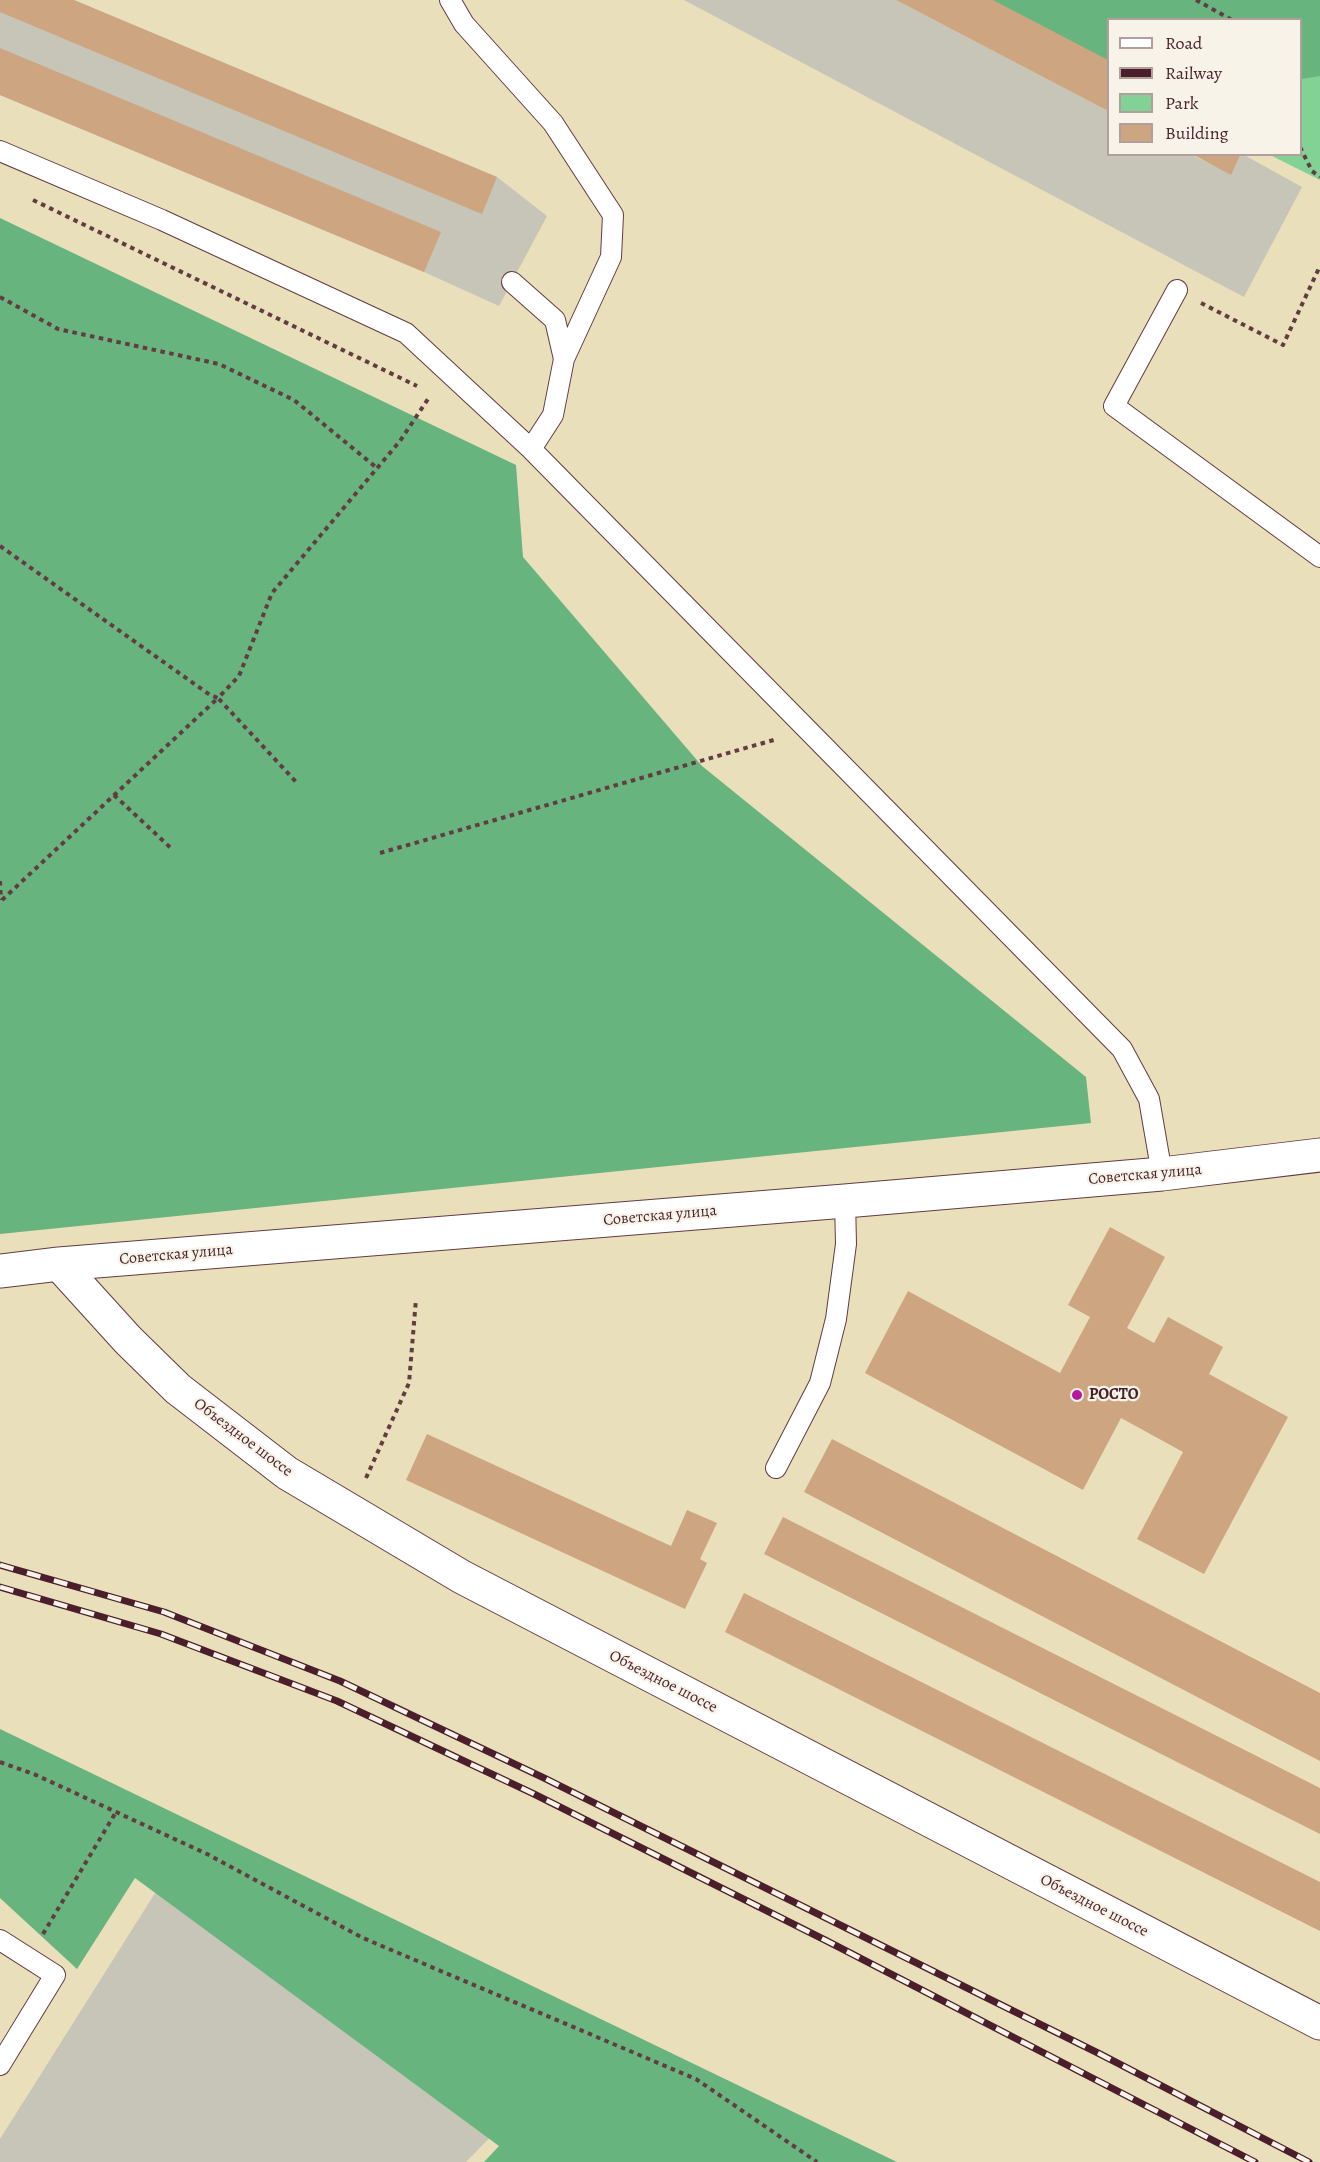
<!DOCTYPE html>
<html>
<head>
<meta charset="utf-8">
<style>
  body { margin:0 }
  #map { position:relative; width:1320px; height:2162px; overflow:hidden; background:#eadfbb; font-family:Alegreya,serif }
  canvas { display:block }
  .legend { position:absolute; left:1107px; top:18px; width:195px; height:138px; box-sizing:border-box; background:#f7f3e8; border:2px solid #b29e9c; margin:0; padding:8px 10px; list-style:none; font-size:18px; color:#4a1f2b }
  .legend li { display:flex; align-items:center; gap:12px; height:30px }
  .legend b { width:30px; border:2px solid #b29e9c }
</style>
</head>
<body>
<div id="map">
<canvas width="1320" height="2162"></canvas>
<ul class="legend">
<li><b style="height:8px;background:#fff"></b>Road</li>
<li><b style="height:8px;background:#4a1f2b"></b>Railway</li>
<li><b style="height:16px;background:#81d294"></b>Park</li>
<li><b style="height:16px;background:#cda581"></b>Building</li>
</ul>
</div>
<script>
const c = document.querySelector('canvas').getContext('2d');
c.lineJoin = 'round';
function fill(path, color) {
  c.fillStyle = color;
  c.fill(path, 'evenodd');
}
function trace(path, color, width, dash) {
  c.strokeStyle = color;
  c.lineWidth = width;
  c.lineCap = dash ? 'butt' : 'round';
  c.setLineDash(dash || []);
  c.stroke(path);
}
function drawText(font, color, halo, rows, align = 'center') {
  c.font = font + ' Alegreya,serif';
  c.lineWidth = 4.5;
  c.setLineDash([]);
  c.textBaseline = 'middle';
  c.strokeStyle = halo;
  c.fillStyle = color;
  for (const [text, x, y, turn = 0] of rows) {
    c.save();
    c.translate(x, y);
    c.rotate((+turn || 0) * Math.PI / 180);
    c.textAlign = isNaN(turn) ? turn : align;
    if (halo) c.strokeText(text, 0, 0);
    c.fillText(text, 0, 0);
    c.restore();
  }
}
fill(new Path2D(`
  M0,0H74L497,177L547,216L499,306L424,272L0,95Z
  M684,0H896L1108,111V154L1192,155L1231,174L1241,155H1244L1302,187L1244,297Z
  M162,1882L511,2116L466,2162H0V2139Z`), '#c6c5b8');
fill(new Path2D(`
  M1006,0H1320V180L1270,155L1300,154V20H1108Z`), '#81d294');
fill(new Path2D(`
  M960,0H1320V76L1301,79L1300,20H1108V94Z
  M0,218L516,465L523,557L702,766L1086,1077L1091,1123L0,1234Z
  M0,1729L897,2162H484L499,2146L135,1878L77,1969L0,1898Z`), '#68b47e');
fill(new Path2D(`
  M0,0H74L497,177L482,214L0,12Z
  M896,0H993L1108,60V111Z
  M0,48L441,232L424,272L0,95Z
  M1192,154H1241L1231,175Z
  M1110,1227L1165,1257L1127,1328L1154,1343L1168,1317L1223,1347L1209,1374L1288,1417L1204,1574L1137,1539L1183,1452L1121,1418L1083,1490L865,1373L908,1291L1060,1373L1090,1317L1068,1305Z
  M427,1434L671,1546L687,1510L717,1523L700,1559L707,1563L685,1609L406,1480Z
  M832,1439L1320,1693V1761L804,1492Z
  M783,1517L1320,1788V1834L764,1554Z
  M744,1593L1320,1882V1931L725,1632Z`), '#cda581');
const lane = new Path2D(`
  M450,0L464,24L553,123L613,215L611,257L564,359
  M0,151L162,220L406,333L531,449L1122,1049L1149,1099L1162,1174
  M512,282L555,320L564,359L553,415L531,449
  M1177,290L1114,406L1320,557
  M776,1468L820,1383L836,1319L846,1244L845,1201
  M0,1940L55,1975L0,2065`);
const primary = new Path2D(`
  M59,1264L128,1340L178,1389L287,1473L462,1577L1320,2023
  M0,1271L59,1264L845,1201L1162,1174L1320,1155`);
trace(lane, '#623c41', 22);
trace(primary, '#623c41', 35);
trace(new Path2D(`
  M1196,0L1232,20
  M1300,147L1312,171L1320,177
  M33,200L417,386
  M0,297L58,329L219,364L294,400L377,468
  M1201,303L1283,345L1320,266
  M0,546L210,695L218,698L239,676L272,593L400,441L430,396
  M114,795L173,850
  M380,853L777,739
  M0,881L1,900
  M2,900L218,698L298,784
  M366,1478L409,1383L416,1299
  M0,1762L36,1775L207,1854L363,1938L696,2079L817,2162
  M43,1934L116,1812`), '#623c41', 4, [4.5, 4.5]);
trace(lane, '#fff', 20);
trace(primary, '#fff', 33);
const rail = new Path2D(`
  M0,1565L164,1612L340,1681L544,1778L1100,2054L1309,2162
  M0,1587L161,1634L337,1701L534,1794L827,1941L1255,2162`);
trace(rail, '#4a1f2b', 7);
trace(rail, '#f7f3e8', 4.5, [14]);
for (const [x, y, r, color] of [
  [1077,1395,6,"#b5179e"]
]) {
  const dot = new Path2D();
  dot.arc(x, y, r, 0, 2 * Math.PI);
  c.fillStyle = color;
  c.fill(dot);
  trace(dot, '#f7f3e8', 2);
}
drawText('16px', '#4a1f2b', '#f7f3e8', [
  ["Советская улица",1145,1175,-5],
  ["Советская улица",660,1216,-5],
  ["Советская улица",176,1255,-5],
  ["Объездное шоссе",243,1438,37],
  ["Объездное шоссе",663,1682,27],
  ["Объездное шоссе",1094,1906,27]
]);
drawText('bold 16px', '#4a1f2b', '#f7f3e8', [
  ["РОСТО",1089,1395]
], 'left');
</script>
</body>
</html>
